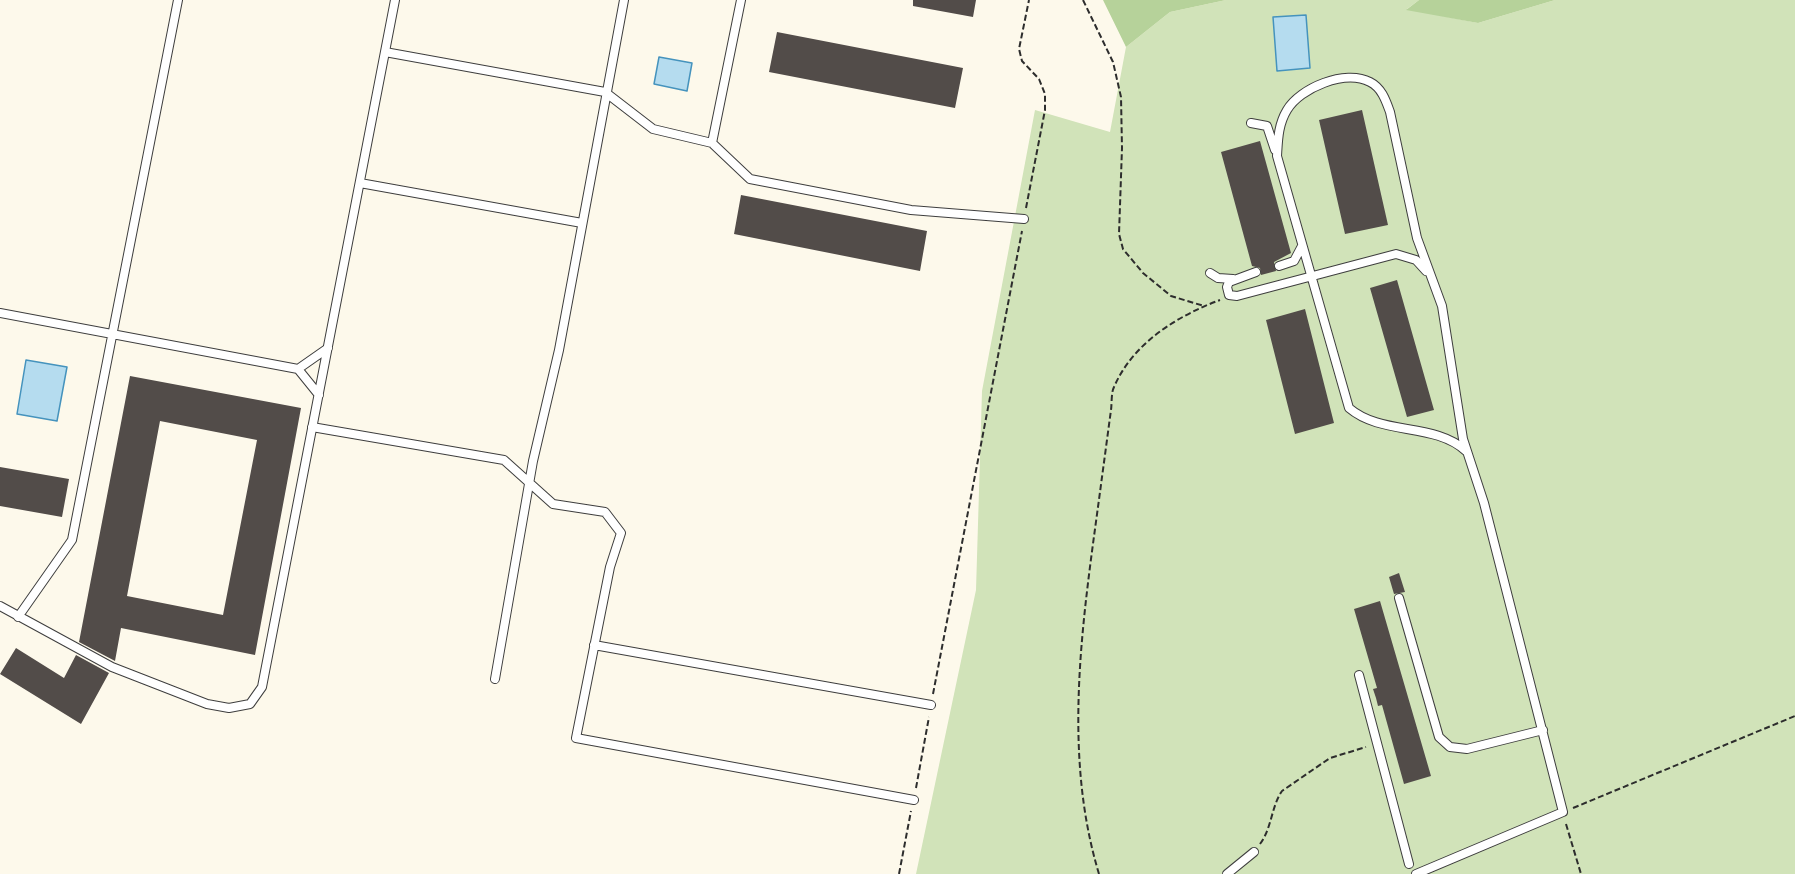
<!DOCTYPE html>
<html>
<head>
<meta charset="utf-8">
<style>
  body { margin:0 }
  canvas { display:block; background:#fdf9eb }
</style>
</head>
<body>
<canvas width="1795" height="874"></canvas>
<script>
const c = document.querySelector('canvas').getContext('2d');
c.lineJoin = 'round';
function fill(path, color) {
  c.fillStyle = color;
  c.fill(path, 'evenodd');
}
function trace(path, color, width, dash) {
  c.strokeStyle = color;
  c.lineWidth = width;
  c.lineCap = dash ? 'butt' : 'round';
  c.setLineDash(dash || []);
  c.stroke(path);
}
fill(new Path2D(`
  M1226,0H1419L1407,9L1478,23L1555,0H1795V874H916L976,590L982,391L1035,110L1110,132L1126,47L1170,12Z`), '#d1e3b9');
fill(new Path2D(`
  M1103,0H1226L1170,12L1126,47Z
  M1419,0H1555L1478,23L1406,10Z`), '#b6d29a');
const water = new Path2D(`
  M1306,15L1310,68L1277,71L1273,17Z
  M659,57L692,63L687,91L654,84Z
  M26,360L67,367L57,421L17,414Z`);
fill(water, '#b5dcef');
trace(water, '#4593bd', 1.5);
fill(new Path2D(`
  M913,0H976L973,17L913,6Z
  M777,32L963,68L955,108L769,72Z
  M1362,110L1388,225L1345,234L1319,120Z
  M1260,141L1291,253L1274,262L1276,271L1261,275L1260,268L1252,266L1221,152Z
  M741,195L927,231L920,271L734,234Z
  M1397,280L1434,410L1407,417L1370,288Z
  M1305,309L1334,423L1295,434L1266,320Z
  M130,376L301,408L255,655L121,628L115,661L79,642ZM160,421L257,440L223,615L127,596Z
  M0,467L69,479L62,517L0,506Z
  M1399,573L1405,592L1394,594L1389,577Z
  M1380,601L1431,776L1404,784L1382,705L1378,706L1376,698L1373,689L1377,688L1354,609Z
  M16,648L64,678L76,655L109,673L81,724L0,674Z`), '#524c49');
const lane = new Path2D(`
  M385,52L605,92L653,129L712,143L750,179L911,210L1024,219
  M1251,123L1267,126L1275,150
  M712,143L741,0
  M360,183L582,223
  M1279,266L1294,261L1302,246
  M1256,272L1229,282L1227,287L1229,295L1237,296L1396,254L1416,260L1426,271
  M1210,273L1218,278L1233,279
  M0,313L298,369L319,395
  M298,369L328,348
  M312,427L504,460L553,504L605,512L621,533L610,567L576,738L914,800
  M1399,598L1439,737L1450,747L1467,749L1543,730
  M0,606L112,667L207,704L229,708L250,704L262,687L395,0
  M18,617L72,540L178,0
  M594,645L931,705
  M1359,675L1409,864
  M495,679L533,461L559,350L624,0
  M1227,874L1254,852
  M1416,874L1563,812L1484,503L1463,439L1442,306L1417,238L1390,112C1386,101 1382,88 1370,82C1345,69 1300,88 1287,110C1278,125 1278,140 1277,156L1349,408C1382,436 1434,422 1466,451`);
trace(lane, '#3e3e3e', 10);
trace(new Path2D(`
  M1083,0L1113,62L1121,97L1122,148L1119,234L1123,249L1143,273L1171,296L1204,306
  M1026,208L1045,110V94L1039,79L1022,61L1019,49L1029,0
  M933,694L1022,231
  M916,788L929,717
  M1573,808L1795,716
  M1566,824L1581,874
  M1260,844C1272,828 1271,807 1282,791L1330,758L1366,747
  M899,874L911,811
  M1099,874C1060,745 1085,607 1102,477C1105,455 1108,432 1111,410C1112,403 1111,393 1114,387C1133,343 1177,316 1220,300`), '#2d2d2d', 2, [6, 3]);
trace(lane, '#fff', 8);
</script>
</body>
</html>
